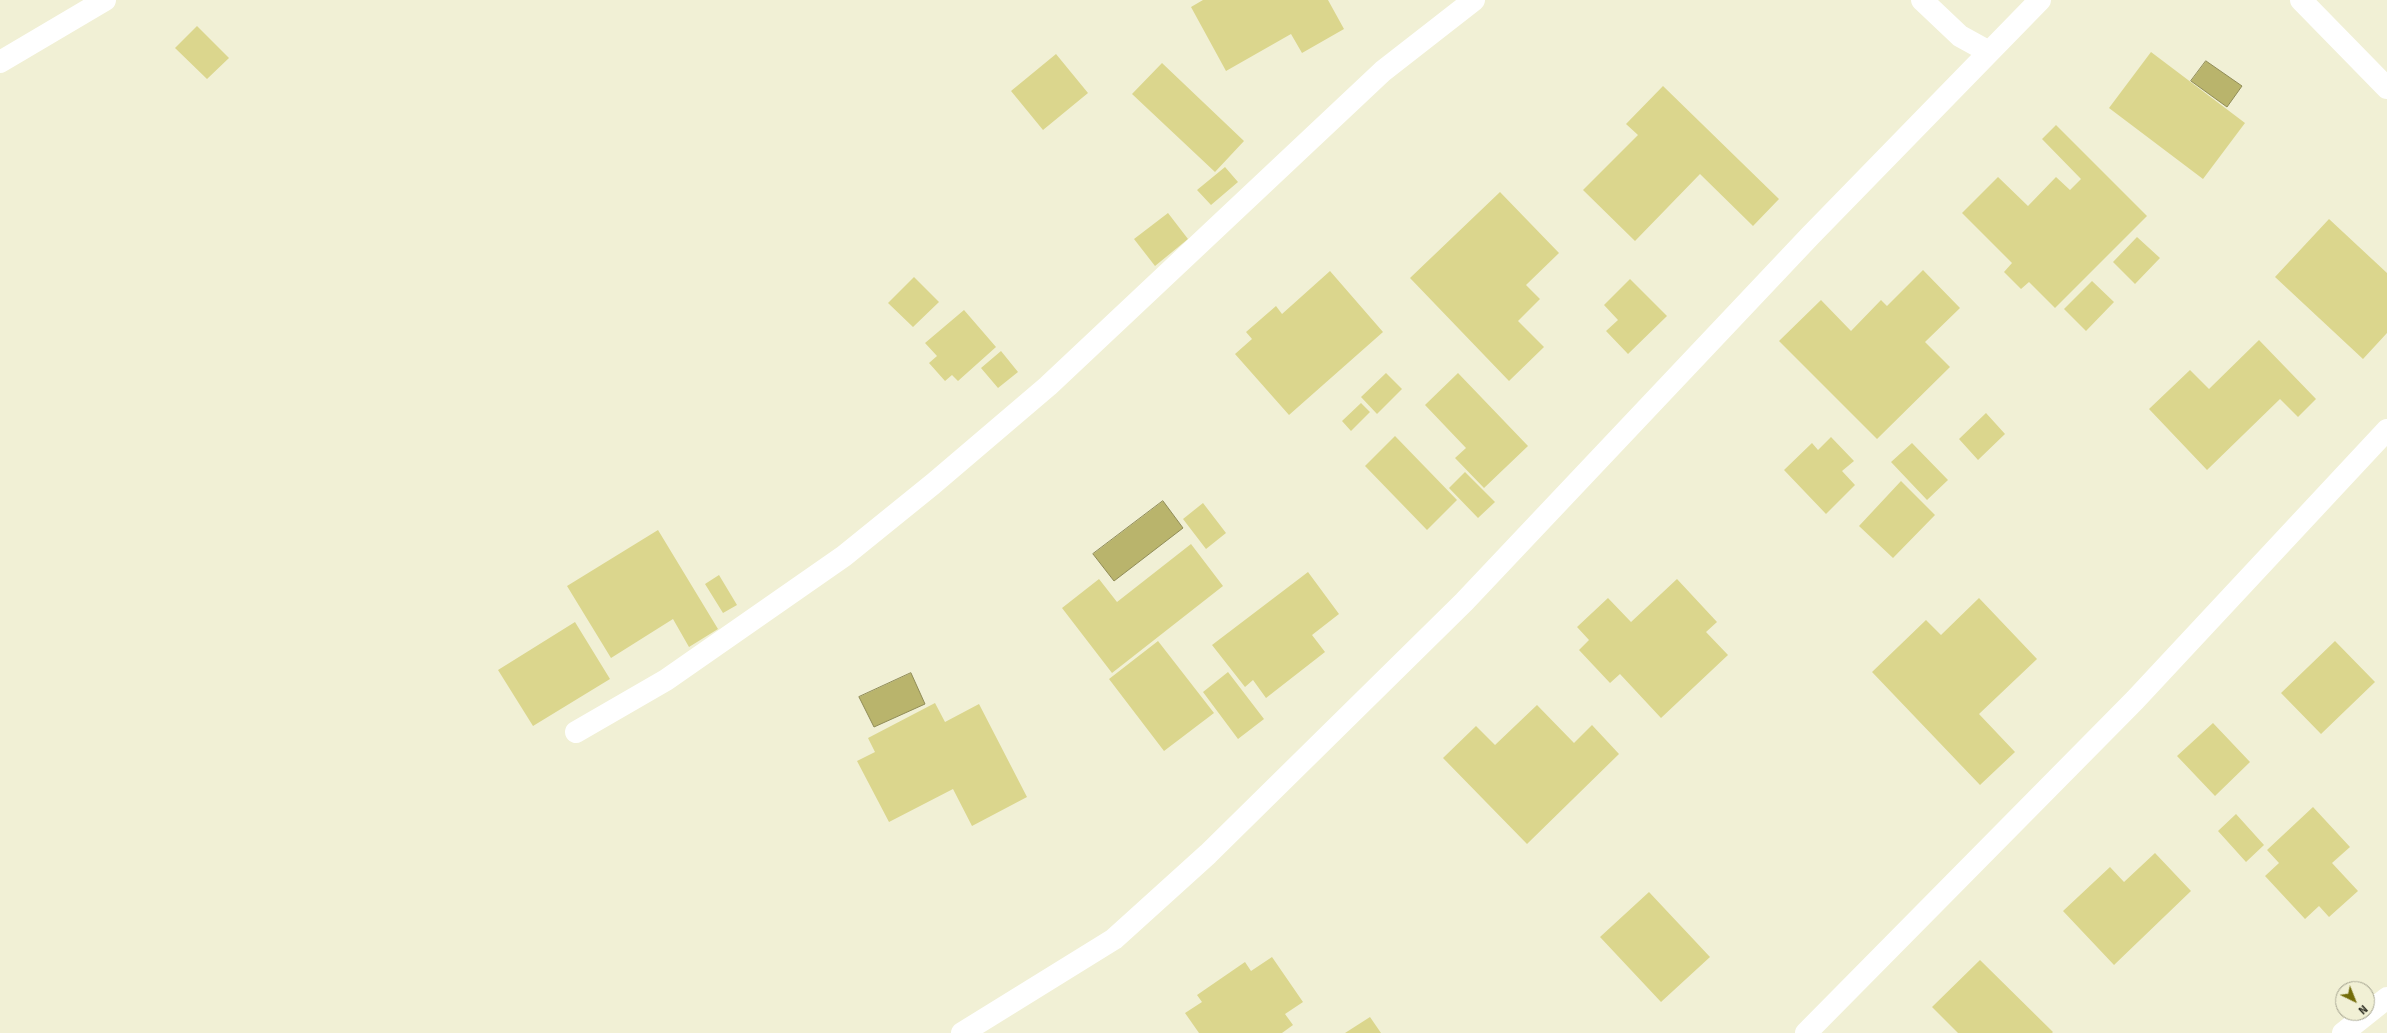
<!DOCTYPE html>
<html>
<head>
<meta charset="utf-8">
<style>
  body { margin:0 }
  #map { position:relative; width:2387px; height:1033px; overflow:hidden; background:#f1f0d5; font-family:Signika,sans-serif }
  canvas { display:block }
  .north { position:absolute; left:2335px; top:981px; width:40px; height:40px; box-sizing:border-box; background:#f1f0d5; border:1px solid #a4a38f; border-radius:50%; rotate:137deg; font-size:11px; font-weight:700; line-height:16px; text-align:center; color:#303026 }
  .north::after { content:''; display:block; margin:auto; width:14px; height:18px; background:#736c09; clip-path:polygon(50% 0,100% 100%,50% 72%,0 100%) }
</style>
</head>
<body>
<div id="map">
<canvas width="2387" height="1033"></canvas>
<div class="north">N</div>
</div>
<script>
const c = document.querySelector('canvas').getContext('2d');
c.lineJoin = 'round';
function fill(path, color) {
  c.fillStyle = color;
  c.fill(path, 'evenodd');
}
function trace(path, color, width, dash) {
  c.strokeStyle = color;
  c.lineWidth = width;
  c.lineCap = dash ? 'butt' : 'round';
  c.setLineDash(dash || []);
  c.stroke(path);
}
const water = new Path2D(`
  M2206,61L2242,86L2227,107L2191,81Z
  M1163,501L1183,528L1114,581L1093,554Z
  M911,673L925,704L874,727L859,697Z`);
fill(water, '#b9b46c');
trace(water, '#908c57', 1);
fill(new Path2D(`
  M1203,0H1328L1344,29L1302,53L1291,34L1226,71L1191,7Z
  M197,26L229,58L207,79L175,48Z
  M2151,52L2245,123L2203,179L2109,108Z
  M1056,54L1088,93L1043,130L1011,91Z
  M1162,63L1244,141L1215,172L1132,94Z
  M1663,86L1779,199L1753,226L1700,174L1635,241L1583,190L1638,135L1626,124Z
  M2056,125L2147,216L2055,308L2029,282L2021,289L2004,272L2012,263L1962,213L1998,177L2028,206L2056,177L2070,190L2081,179L2042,139Z
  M1225,167L1238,182L1211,205L1197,190Z
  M1500,192L1559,253L1526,285L1540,299L1518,321L1544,347L1509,381L1410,278Z
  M1168,213L1188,239L1155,266L1134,239Z
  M2329,219L2387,273V333L2363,359L2275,277Z
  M2137,237L2160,258L2135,284L2113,262Z
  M1923,270L1960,308L1925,342L1950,367L1877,439L1779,341L1821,300L1851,331L1881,300L1887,306Z
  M1330,271L1383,332L1289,415L1235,354L1252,339L1246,332L1276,306L1282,314Z
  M914,277L939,302L913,327L888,303Z
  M1630,279L1667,316L1628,354L1606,331L1618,320L1604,305Z
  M2092,281L2114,302L2086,331L2064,309Z
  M964,310L996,347L958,381L952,375L945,381L929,363L937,356L925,343Z
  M2259,340L2316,399L2298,417L2280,399L2207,470L2149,409L2190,370L2209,389Z
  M1001,351L1018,372L998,388L981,368Z
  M1386,373L1402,389L1377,414L1361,397Z
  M1458,373L1528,446L1484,488L1455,458L1466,448L1425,405Z
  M1361,403L1370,412L1351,431L1342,421Z
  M1986,413L2005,434L1978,460L1959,439Z
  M1395,436L1457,500L1427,530L1365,466Z
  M1831,437L1854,461L1842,471L1855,485L1826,514L1784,470L1812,443L1818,450Z
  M1912,443L1948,480L1927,500L1891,462Z
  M1465,472L1495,502L1478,518L1449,488Z
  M1901,481L1935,515L1893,558L1859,526Z
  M1203,503L1226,533L1206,549L1183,519Z
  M658,530L718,629L689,647L673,619L611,658L567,586Z
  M1191,544L1223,586L1112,673L1062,608L1099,579L1117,602Z
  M1308,572L1339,614L1312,635L1325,652L1266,698L1253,680L1245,687L1212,645Z
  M719,575L737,605L723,613L705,584Z
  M1677,579L1717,622L1706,632L1728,655L1661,718L1620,674L1610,683L1579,650L1589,640L1577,627L1608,598L1631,622Z
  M1979,598L2037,659L1979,714L2015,752L1980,785L1872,672L1926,620L1941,635Z
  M575,622L610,679L533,726L498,670Z
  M1158,641L1214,713L1164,751L1109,679Z
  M2335,641L2375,682L2321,734L2281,693Z
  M1228,672L1264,719L1238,739L1203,692Z
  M935,703L945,722L979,704L1027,797L972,826L953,789L889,822L857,761L875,752L868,738Z
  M1537,705L1574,743L1592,725L1619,754L1527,844L1443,758L1476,726L1495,745Z
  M2213,723L2250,762L2215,796L2177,756Z
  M2313,807L2350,847L2332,863L2358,891L2329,917L2319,906L2305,919L2265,876L2279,863L2267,850Z
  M2236,814L2264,845L2246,862L2218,831Z
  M2155,853L2191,891L2114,965L2063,911L2110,867L2124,882Z
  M1649,892L1710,957L1661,1002L1600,937Z
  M1272,957L1303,1002L1285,1014L1293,1025L1282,1033H1199L1185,1013L1202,1002L1197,995L1245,962L1251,971Z
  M1980,960L2053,1032L2052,1033H1958L1932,1007Z
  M1370,1017L1381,1033H1345Z`), '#dbd68d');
trace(new Path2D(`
  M1922,0L1960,36L1989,52
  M2301,0L2387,88
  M0,62L105,0
  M576,732L666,680L844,556L933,484L1048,386L1383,71L1474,0
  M962,1033L1114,939L1208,854L1464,602L1810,236L2040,0
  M1806,1033L2135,700L2387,430
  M2343,1033L2387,998`), '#fff', 22);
</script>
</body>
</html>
